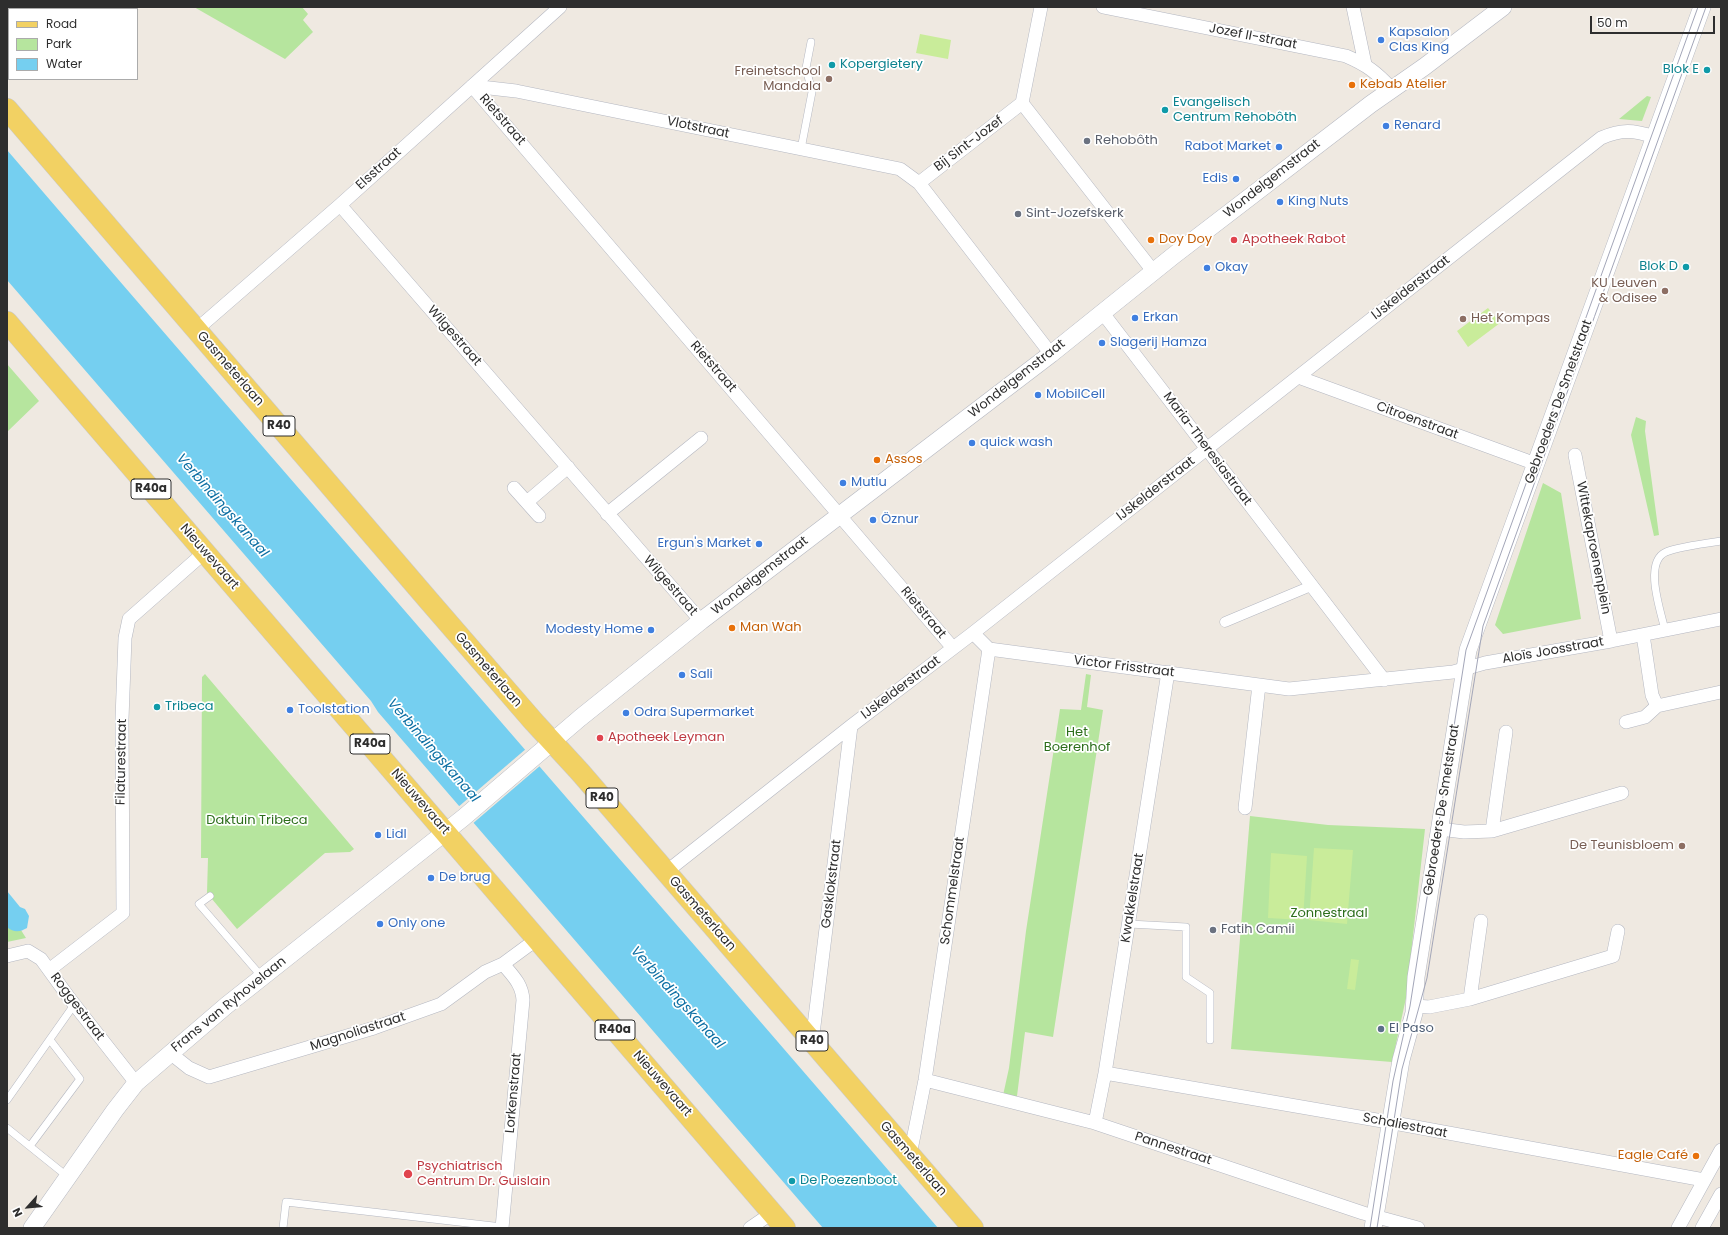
<!DOCTYPE html>
<html>
<head>
<meta charset="utf-8">
<style>
  body { margin:0 }
  #map { position:relative; width:1728px; height:1235px; overflow:hidden; background:#efe9e1; font-family:Poppins,sans-serif }
  canvas { display:block }
  .frame { position:absolute; inset:0; border:8px solid #2e2e2e; pointer-events:none }
  .legend { position:absolute; left:8px; top:8px; width:130px; height:72px; box-sizing:border-box; background:#fff; border:1px solid #ababab; margin:0; padding:5px 7px; list-style:none; font-size:12px; color:#2e2e2e }
  .legend li { display:flex; align-items:center; gap:8px; height:20px }
  .legend b { width:20px; border:1px solid #ababab }
  .north { position:absolute; left:8px; top:1187px; width:40px; height:40px; -webkit-text-stroke:3px #fff; paint-order:stroke; rotate:243deg; font-size:11px; font-weight:700; line-height:16px; text-align:center; color:#2e2e2e }
  .north::after { content:''; display:block; margin:auto; width:14px; height:18px; background:#2e2e2e; clip-path:polygon(50% 0,100% 100%,50% 72%,0 100%) }
  .scale { position:absolute; left:1590px; top:16px; width:125px; height:18px; box-sizing:border-box; border:2px solid #2e2e2e; border-top:0; padding-left:5px; font-size:12px; line-height:14px; white-space:nowrap; color:#2e2e2e; -webkit-text-stroke:3px #fff; paint-order:stroke }
</style>
</head>
<body>
<div id="map">
<canvas width="1728" height="1235"></canvas>
<div class="frame"></div>
<ul class="legend">
<li><b style="height:5px;background:#f2d163"></b>Road</li>
<li><b style="height:11px;background:#b6e59e"></b>Park</li>
<li><b style="height:11px;background:#75cff0"></b>Water</li>
</ul>
<div class="north">N</div>
<div class="scale">50 m</div>
</div>
<script>
const c = document.querySelector('canvas').getContext('2d');
c.lineJoin = 'round';
function fill(path, color) {
  c.fillStyle = color;
  c.fill(path, 'evenodd');
}
function trace(path, color, width, dash) {
  c.strokeStyle = color;
  c.lineWidth = width;
  c.lineCap = dash ? 'butt' : 'round';
  c.setLineDash(dash || []);
  c.stroke(path);
}
function drawText(font, color, halo, rows, align = 'center') {
  c.font = font + ' Poppins,sans-serif';
  c.lineWidth = 3.5;
  c.setLineDash([]);
  c.textBaseline = 'middle';
  c.strokeStyle = halo;
  c.fillStyle = color;
  for (const [text, x, y, turn = 0] of rows) {
    c.save();
    c.translate(x, y);
    c.rotate((+turn || 0) * Math.PI / 180);
    c.textAlign = isNaN(turn) ? turn : align;
    if (halo) c.strokeText(text, 0, 0);
    c.fillText(text, 0, 0);
    c.restore();
  }
}
fill(new Path2D(`
  M194,7H302L308,14L303,20L313,32L285,59Z
  M1647,96L1651,97L1642,121L1619,119Z
  M7,364L39,401L7,432Z
  M1636,417L1646,421L1645,431L1659,535L1654,536L1631,435Z
  M1543,483L1561,493L1581,619L1503,634L1495,625Z
  M205,674L354,849L350,852L325,853L237,929L207,893L208,858H201L202,677Z
  M1086,674L1091,675L1087,707L1103,710L1053,1037L1025,1032L1016,1104L1002,1100L1009,1068L1026,931L1060,709L1081,710Z
  M1250,816L1328,825L1425,829L1406,998L1392,1062L1231,1049Z
  M7,908L26,938L7,942Z`), '#b6e59e');
fill(new Path2D(`
  M920,34L951,40L948,59L916,53Z
  M1488,308L1500,323L1468,347L1457,331Z
  M1314,848L1353,850L1347,924L1309,920Z
  M1271,853L1307,856L1303,920L1268,918Z
  M1351,959L1359,960L1355,990L1347,989Z`), '#c9ec9a');
fill(new Path2D(`
  M7,150C316,510 629,868 938,1228H823L378,712L371,701L7,280Z
  M7,891L20,907L25,909L29,916L27,928C20,932 14,933 7,927Z`), '#75cff0');
fill(new Path2D(`
  M527,748L541,765L471,825L457,808Z`), '#efe9e1');
const service = new Path2D(`
  M801,149L812,92L806,68L811,42
  M1665,630C1661,612 1643,562 1666,552C1677,547 1707,543 1721,541
  M210,896L199,904L262,977
  M1129,924L1186,927V977L1210,993V1040
  M7,1100L74,1005
  M7,1128L68,1177
  M30,1146L80,1079L50,1040
  M283,1228L286,1202L502,1227`);
const pedestrian = new Path2D(`
  M1225,622L1311,586`);
const minor = new Path2D(`
  M1103,7L1346,56C1367,65 1376,72 1392,89
  M1353,7L1365,64
  M472,86L953,648
  M472,86L516,91L900,169L919,183
  M1022,103L1041,7
  M340,205L701,621
  M1102,312L1384,680
  M196,330L340,205L560,7
  M1051,354L919,183L1022,103L1153,271
  M1298,377L1536,464
  M1575,455L1611,641
  M514,488L539,516
  M527,502L568,467
  M607,514L701,438
  M1643,635L1652,695L1657,706
  M989,649L1289,689L1453,672L1485,663L1611,641L1721,619
  M1626,722L1645,717L1657,706L1721,692
  M1245,808L1259,685
  M1440,829L1464,832L1492,831L1622,793
  M1492,831L1506,732
  M666,872L851,726L973,633L1601,138C1622,129 1633,130 1655,137
  M7,956L28,951L41,959L70,999L136,1083
  M49,970L123,913L122,719L125,638L129,619L205,552
  M1470,999L1481,921
  M1415,1006L1429,1007L1470,999L1613,956L1618,931
  M812,1042L851,726
  M170,1053L189,1068L209,1077L374,1028L441,1004L485,972L503,964L537,939
  M1105,1073L1394,1123L1704,1180
  M925,1080L1095,1123L1363,1213L1418,1228
  M1095,1123L1105,1073L1168,672
  M910,1155L925,1080L989,649L973,633
  M502,1228L523,1000C522,984 513,976 503,964
  M750,1228L772,1213
  M1678,1228L1721,1150
  M1702,1228L1721,1194`);
const tertiary = new Path2D(`
  M32,1228L115,1110L136,1083L227,1005L463,818L580,718L701,621L1051,354L1173,256L1371,104L1424,67L1503,7
  M1373,1228L1401,1060L1414,1013L1416,977L1468,650L1702,7`);
const primary = new Path2D(`
  M7,109L430,602L534,722L580,772L973,1228
  M7,322L785,1228`);
trace(service, '#b4b7c1', 8);
trace(pedestrian, '#b4b7c1', 11);
trace(minor, '#b4b7c1', 14);
trace(tertiary, '#b4b7c1', 18);
trace(primary, '#c9c9c9', 22);
trace(service, '#fff', 7);
trace(pedestrian, '#fff', 10);
trace(minor, '#fff', 13);
trace(tertiary, '#fff', 17);
trace(primary, '#f2d163', 21);
trace(new Path2D(`
  M1370,1228L1393,1081L1410,1006L1466,650L1698,7
  M1377,1228L1402,1069L1427,978L1483,626L1706,7`), '#a3a6b8', 1);
for (const [x, y, r, color] of [
  [1381,40,4,"#3f7fe0"],
  [832,65,4,"#0f9aa8"],
  [1707,70,4,"#0f9aa8"],
  [829,79,4,"#8d6e63"],
  [1352,85,4,"#e8710a"],
  [1165,110,4,"#0f9aa8"],
  [1386,126,4,"#3f7fe0"],
  [1087,141,4,"#6b7280"],
  [1279,147,4,"#3f7fe0"],
  [1236,179,4,"#3f7fe0"],
  [1280,202,4,"#3f7fe0"],
  [1018,214,4,"#6b7280"],
  [1151,240,4,"#e8710a"],
  [1234,240,4,"#e0444e"],
  [1686,267,4,"#0f9aa8"],
  [1207,268,4,"#3f7fe0"],
  [1665,291,4,"#8d6e63"],
  [1135,318,4,"#3f7fe0"],
  [1463,319,4,"#8d6e63"],
  [1102,343,4,"#3f7fe0"],
  [1038,395,4,"#3f7fe0"],
  [972,443,4,"#3f7fe0"],
  [877,460,4,"#e8710a"],
  [843,483,4,"#3f7fe0"],
  [873,520,4,"#3f7fe0"],
  [759,544,4,"#3f7fe0"],
  [732,628,4,"#e8710a"],
  [651,630,4,"#3f7fe0"],
  [682,675,4,"#3f7fe0"],
  [157,707,4,"#0f9aa8"],
  [290,710,4,"#3f7fe0"],
  [626,713,4,"#3f7fe0"],
  [600,738,4,"#e0444e"],
  [378,835,4,"#3f7fe0"],
  [1682,846,4,"#8d6e63"],
  [431,878,4,"#3f7fe0"],
  [380,924,4,"#3f7fe0"],
  [1213,930,4,"#6b7280"],
  [1381,1029,4,"#5c6f8a"],
  [1696,1156,4,"#e8710a"],
  [408,1174,5,"#e0444e"],
  [792,1181,4,"#0f9aa8"]
]) {
  const dot = new Path2D();
  dot.arc(x, y, r, 0, 2 * Math.PI);
  c.fillStyle = color;
  c.fill(dot);
  trace(dot, '#fff', 1.5);
}
for (const [x, y, w] of [
  [279,426,32],
  [151,489,40],
  [370,744,40],
  [602,798,32],
  [615,1030,40],
  [812,1041,32]
]) {
  const box = new Path2D();
  box.roundRect(x - w / 2, y - 10, w, 20, 3);
  c.fillStyle = '#fff';
  c.fill(box);
  trace(box, '#2e2e2e', 1);
}
drawText('bold 12px', '#2e2e2e', null, [
  ["R40",279,426],
  ["R40a",151,489],
  ["R40a",370,744],
  ["R40",602,798],
  ["R40a",615,1030],
  ["R40",812,1041]
]);
drawText('13px', '#366cbe', '#fff', [
  ["Kapsalon",1389,33],
  ["Clas King",1389,48],
  ["Renard",1394,126],
  ["Rabot Market",1271,147,"right"],
  ["Edis",1228,179,"right"],
  ["King Nuts",1288,202],
  ["Okay",1215,268],
  ["Erkan",1143,318],
  ["Slagerij Hamza",1110,343],
  ["MobilCell",1046,395],
  ["quick wash",980,443],
  ["Mutlu",851,483],
  ["Öznur",881,520],
  ["Ergun's Market",751,544,"right"],
  ["Modesty Home",643,630,"right"],
  ["Sali",690,675],
  ["Toolstation",298,710],
  ["Odra Supermarket",634,713],
  ["Lidl",386,835],
  ["De brug",439,878],
  ["Only one",388,924]
], 'left');
drawText('13px', '#2e2e2e', '#fff', [
  ["Jozef II-straat",1253,37,11],
  ["Rietstraat",502,120,49],
  ["Vlotstraat",698,128,12],
  ["Bij Sint-Jozef",969,144,-37],
  ["Elsstraat",379,169,-42],
  ["Wondelgemstraat",1272,179,-38],
  ["IJskelderstraat",1411,288,-38],
  ["Wilgestraat",454,336,49],
  ["Rietstraat",713,367,49],
  ["Gasmeterlaan",230,369,49],
  ["Wondelgemstraat",1017,379,-38],
  ["Gebroeders De Smetstraat",1559,402,-70],
  ["Citroenstraat",1417,421,20],
  ["Maria-Theresiastraat",1207,449,53],
  ["IJskelderstraat",1156,489,-38],
  ["Wittekaproenenplein",1593,548,79],
  ["Nieuwevaart",209,557,49],
  ["Wondelgemstraat",760,576,-38],
  ["Wilgestraat",670,586,49],
  ["Rietstraat",923,613,50],
  ["Aloïs Joosstraat",1553,651,-10],
  ["Victor Frisstraat",1124,667,7],
  ["Gasmeterlaan",488,670,49],
  ["IJskelderstraat",901,688,-37],
  ["Filaturestraat",122,762,-89],
  ["Nieuwevaart",420,802,49],
  ["Gebroeders De Smetstraat",1442,810,-81],
  ["Gasklokstraat",832,884,-83],
  ["Schommelstraat",953,891,-82],
  ["Kwakkelstraat",1133,898,-81],
  ["Gasmeterlaan",702,914,49],
  ["Frans van Ryhovelaan",229,1005,-39],
  ["Roggestraat",77,1007,53],
  ["Magnoliastraat",358,1032,-18],
  ["Nieuwevaart",662,1084,49],
  ["Lorkenstraat",514,1093,-85],
  ["Schaliestraat",1405,1126,11],
  ["Pannestraat",1173,1149,18],
  ["Gasmeterlaan",913,1159,49]
]);
drawText('13px', '#0d838f', '#fff', [
  ["Kopergietery",840,65],
  ["Blok E",1699,70,"right"],
  ["Evangelisch",1173,103],
  ["Centrum Rehobôth",1173,118],
  ["Blok D",1678,267,"right"],
  ["Tribeca",165,707],
  ["De Poezenboot",800,1181]
], 'left');
drawText('13px', '#785e54', '#fff', [
  ["Freinetschool",821,72],
  ["Mandala",821,87],
  ["KU Leuven",1657,284],
  ["& Odisee",1657,299],
  ["Het Kompas",1471,319,"left"],
  ["De Teunisbloem",1674,846]
], 'right');
drawText('13px', '#c56008', '#fff', [
  ["Kebab Atelier",1360,85],
  ["Doy Doy",1159,240],
  ["Assos",885,460],
  ["Man Wah",740,628],
  ["Eagle Café",1688,1156,"right"]
], 'left');
drawText('13px', '#5b616d', '#fff', [
  ["Rehobôth",1095,141],
  ["Sint-Jozefskerk",1026,214],
  ["Fatih Camii",1221,930]
], 'left');
drawText('13px', '#be3a42', '#fff', [
  ["Apotheek Rabot",1242,240],
  ["Apotheek Leyman",608,738],
  ["Psychiatrisch",417,1167],
  ["Centrum Dr. Guislain",417,1182]
], 'left');
drawText('13px', '#2c6e1b', '#fff', [
  ["Het",1077,733],
  ["Boerenhof",1077,748],
  ["Daktuin Tribeca",257,821],
  ["Zonnestraal",1329,914]
]);
drawText('13px', '#4e5e75', '#fff', [
  ["El Paso",1389,1029]
], 'left');
drawText('italic 14px', '#0d6fa3', '#fff', [
  ["Verbindingskanaal",222,506,49],
  ["Verbindingskanaal",433,751,49],
  ["Verbindingskanaal",677,998,48]
]);
</script>
</body>
</html>
